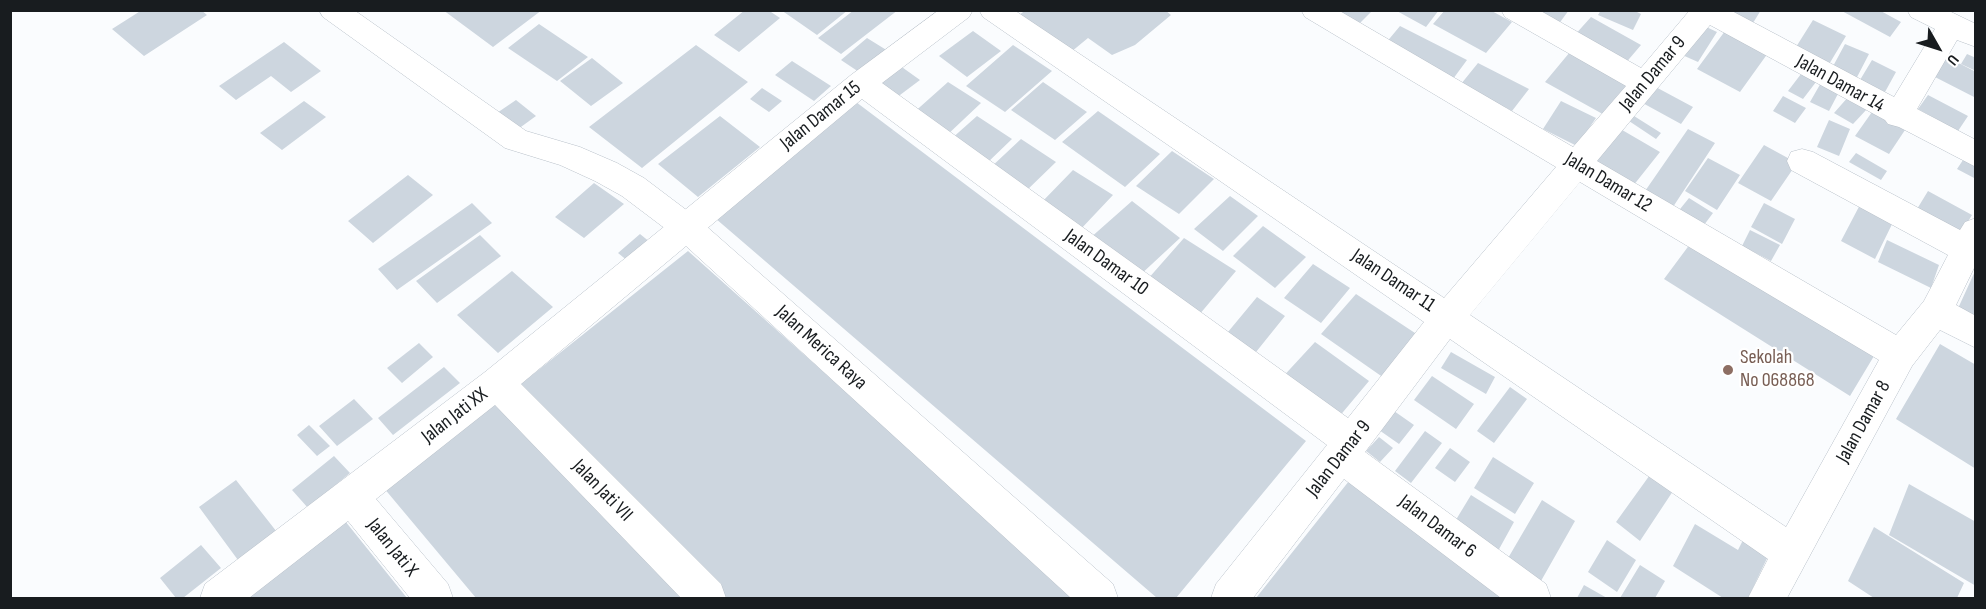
<!DOCTYPE html>
<html>
<head>
<meta charset="utf-8">
<style>
  body { margin:0 }
  #map { position:relative; width:1986px; height:609px; overflow:hidden; background:#fafcfe; font-family:"Sofia Sans Condensed",sans-serif }
  canvas { display:block }
  .frame { position:absolute; inset:0; border:12px solid #181c1f; pointer-events:none }
  .north { position:absolute; left:1908px; top:18px; width:60px; height:60px; -webkit-text-stroke:4px #fff; paint-order:stroke; rotate:129deg; font-size:16px; font-weight:700; line-height:24px; text-align:center; color:#181c1f }
  .north::after { content:''; display:block; margin:auto; width:21px; height:27px; background:#181c1f; clip-path:polygon(50% 0,100% 100%,50% 72%,0 100%) }
</style>
</head>
<body>
<div id="map">
<canvas width="1986" height="609"></canvas>
<div class="frame"></div>
<div class="north">U</div>
</div>
<script>
const c = document.querySelector('canvas').getContext('2d');
c.lineJoin = 'round';
function fill(path, color) {
  c.fillStyle = color;
  c.fill(path, 'evenodd');
}
function trace(path, color, width, dash) {
  c.strokeStyle = color;
  c.lineWidth = width;
  c.lineCap = dash ? 'butt' : 'round';
  c.setLineDash(dash || []);
  c.stroke(path);
}
function drawText(font, color, halo, rows, align = 'center') {
  c.font = font + ' "Sofia Sans Condensed",sans-serif';
  c.lineWidth = 4.5;
  c.setLineDash([]);
  c.textBaseline = 'middle';
  c.strokeStyle = halo;
  c.fillStyle = color;
  for (const [text, x, y, turn = 0] of rows) {
    c.save();
    c.translate(x, y);
    c.rotate((+turn || 0) * Math.PI / 180);
    c.textAlign = isNaN(turn) ? turn : align;
    if (halo) c.strokeText(text, 0, 0);
    c.fillText(text, 0, 0);
    c.restore();
  }
}
fill(new Path2D(`
  M142,10H201L207,15L144,56L112,29Z
  M443,10H542L493,47Z
  M745,10H768L780,18L739,52L714,35Z
  M781,10H848L817,35Z
  M854,10H898L841,54L818,38Z
  M1026,10H1165L1171,15L1135,45L1112,55L1088,38L1071,52L1019,15Z
  M1336,10H1373L1356,27Z
  M1395,10H1439L1426,27Z
  M1445,10H1490L1512,22L1486,53L1433,24Z
  M1530,10H1569L1558,25Z
  M1601,10H1633L1641,14L1633,30L1598,15Z
  M1726,10H1761L1753,23Z
  M1840,10H1879L1901,22L1890,37Z
  M1591,17L1641,45L1624,65L1573,37Z
  M1813,20L1846,36L1825,71L1791,55Z
  M539,24L588,57L557,81L508,48Z
  M1700,24L1717,32L1698,62L1680,54Z
  M1400,26L1467,60L1453,79L1385,44Z
  M973,31L1001,51L967,77L939,56Z
  M1725,31L1768,53L1740,92L1697,69Z
  M867,38L888,51L862,74L841,60Z
  M284,42L321,71L291,92L271,76L236,100L219,86Z
  M1845,44L1869,54L1855,81L1831,70Z
  M696,45L748,82L642,168L589,127Z
  M1013,45L1052,71L1005,112L966,86Z
  M1570,52L1633,86L1608,117L1545,82Z
  M1967,54L1976,58V71L1961,64Z
  M1947,57L1976,72V98L1933,76Z
  M592,58L623,83L591,106L560,81Z
  M1872,60L1896,72L1885,92L1860,80Z
  M792,61L831,86L814,101L775,75Z
  M1478,63L1529,89L1512,111L1461,84Z
  M899,65L920,80L892,101L872,86Z
  M1801,74L1816,82L1803,99L1788,91Z
  M1822,81L1840,90L1829,111L1810,102Z
  M948,82L981,103L945,137L911,115Z
  M1043,82L1087,112L1055,140L1011,110Z
  M1652,85L1693,107L1681,124L1639,101Z
  M762,88L782,101L769,112L750,99Z
  M1928,95L1968,116L1958,131L1918,109Z
  M1783,96L1806,108L1795,123L1773,111Z
  M1849,96L1868,108L1853,124L1834,113Z
  M852,99L1306,441L1176,598H1157L708,212Z
  M516,100L536,116L514,132L494,115Z
  M304,101L326,117L282,150L260,133Z
  M1561,101L1596,118L1577,146L1543,129Z
  M1098,111L1160,154L1125,187L1062,142Z
  M1872,112L1905,130L1889,154L1855,136Z
  M720,116L760,147L698,197L658,164Z
  M977,116L1012,139L985,165L950,140Z
  M1634,116L1661,133L1656,139L1629,121Z
  M1829,120L1850,129L1839,156L1817,147Z
  M1617,127L1660,152L1629,191L1586,165Z
  M1688,129L1715,143L1671,210L1643,194Z
  M1021,139L1056,162L1024,193L989,169Z
  M1764,145L1797,163L1771,201L1738,183Z
  M1172,151L1214,179L1179,214L1136,186Z
  M1856,153L1887,171L1881,180L1849,162Z
  M1965,157L1976,162V179L1957,169Z
  M1708,158L1740,175L1717,210L1685,191Z
  M1073,170L1113,195L1079,231L1039,205Z
  M408,175L433,195L373,243L348,221Z
  M594,183L624,204L584,238L555,217Z
  M1928,191L1972,215L1958,238L1914,214Z
  M1230,196L1258,216L1223,251L1194,229Z
  M1689,198L1713,213L1701,229L1676,214Z
  M1863,199L1896,216L1875,259L1841,241Z
  M1132,201L1180,238L1138,277L1089,239Z
  M472,203L492,223L397,290L378,269Z
  M1764,203L1795,219L1782,244L1751,227Z
  M1263,226L1306,257L1275,288L1233,256Z
  M1750,230L1780,245L1771,261L1742,246Z
  M640,234L656,247L634,266L618,253Z
  M480,235L501,256L437,303L416,281Z
  M1184,238L1236,271L1199,315L1147,280Z
  M1693,240L1877,351L1850,396L1664,279Z
  M1887,240L1939,265L1931,288L1878,262Z
  M688,251L1077,598H720L517,387Z
  M1313,264L1350,288L1321,323L1284,298Z
  M1976,269V326L1955,315Z
  M512,271L553,307L498,353L457,315Z
  M1356,294L1418,335L1384,378L1321,334Z
  M1257,297L1285,316L1252,357L1223,338Z
  M1315,342L1369,381L1333,424L1278,382Z
  M419,343L433,357L402,383L387,368Z
  M1940,344L1976,365V469L1896,419Z
  M1451,352L1495,377L1486,394L1441,368Z
  M444,367L460,383L393,435L378,418Z
  M1432,376L1474,404L1456,429L1414,400Z
  M1510,387L1527,399L1494,443L1477,431Z
  M493,392L600,508L684,598H476L378,481Z
  M354,399L373,419L337,446L319,426Z
  M1394,411L1414,425L1399,444L1379,430Z
  M309,425L330,446L317,456L297,435Z
  M1425,431L1442,443L1411,483L1395,471Z
  M1379,437L1393,448L1380,462L1366,451Z
  M1450,448L1470,462L1455,482L1435,468Z
  M334,456L350,473L308,508L292,490Z
  M1493,457L1534,483L1515,514L1474,488Z
  M1652,472L1675,488L1640,541L1616,522Z
  M236,480L284,541L246,571L199,507Z
  M1349,481L1504,598H1256Z
  M1909,484L1976,522V586L1889,535Z
  M1471,495L1514,522L1498,551L1454,523Z
  M1542,500L1575,521L1537,588L1504,565Z
  M337,511L407,598H225Z
  M1695,524L1738,550L1746,534L1771,550L1748,598H1723L1673,566Z
  M1874,527L1964,583L1957,598H1874L1848,581Z
  M1607,540L1636,560L1617,592L1588,572Z
  M201,545L221,568L183,598H176L160,578Z
  M1640,565L1665,581L1655,598H1620Z
  M1584,585L1607,598H1577Z`), '#cdd6df');
const minor = new Path2D(`
  M939,10H973L969,17L882,83L1348,418L1424,322L983,17L979,10H1014L1444,298L1556,167L1305,17L1301,10H1338L1573,147L1626,86L1505,17L1501,10H1539L1641,68L1690,10H1730L1894,97L1935,29L1911,17L1907,10H1947L1976,24V47L1957,40L1917,109L1976,140V167L1899,127L1888,124L1885,120L1710,25L1597,161L1896,335L1924,301L1948,255L1791,170L1787,161L1791,152L1802,149L1813,152L1960,230L1965,222L1976,218V264L1956,305L1976,316V348L1940,330L1912,366L1787,598H1748L1768,559L1450,339L1365,452L1546,584L1551,598H1501L1344,479L1253,598H1211L1216,584L1327,445L862,99L521,384L721,584L726,598H681L495,405L376,499L448,584L453,598H410L348,521L249,598H200L205,584L485,372L851,75ZM1580,182L1879,360L1786,527L1470,315Z`);
const tertiary = new Path2D(`
  M319,10H354L526,131L580,147L617,163L644,178L697,218L1113,584L1118,598H1071L675,236L622,196L595,181L560,165L505,148L323,17Z`);
trace(minor, '#b8c0c9', 1);
trace(tertiary, '#b8c0c9', 1);
fill(minor, '#fff');
fill(tertiary, '#fff');
for (const [x, y, r, color] of [
  [1728,370,6,"#8d6e63"]
]) {
  const dot = new Path2D();
  dot.arc(x, y, r, 0, 2 * Math.PI);
  c.fillStyle = color;
  c.fill(dot);
  trace(dot, '#fff', 2);
}
drawText('20px', '#181c1f', '#fff', [
  ["Jalan Damar 9",1653,74,-50],
  ["Jalan Damar 14",1840,84,29],
  ["Jalan Damar 15",821,116,-39],
  ["Jalan Damar 12",1608,183,31],
  ["Jalan Damar 10",1106,263,36],
  ["Jalan Damar 11",1393,281,34],
  ["Jalan Merica Raya",821,348,42],
  ["Jalan Jati XX",455,416,-38],
  ["Jalan Damar 8",1864,422,-61],
  ["Jalan Damar 9",1339,459,-52],
  ["Jalan Jati VII",602,491,46],
  ["Jalan Damar 6",1437,527,37],
  ["Jalan Jati X",392,548,51]
]);
drawText('20px', '#785e54', '#fff', [
  ["Sekolah",1740,358],
  ["No 068868",1740,381]
], 'left');
</script>
</body>
</html>
